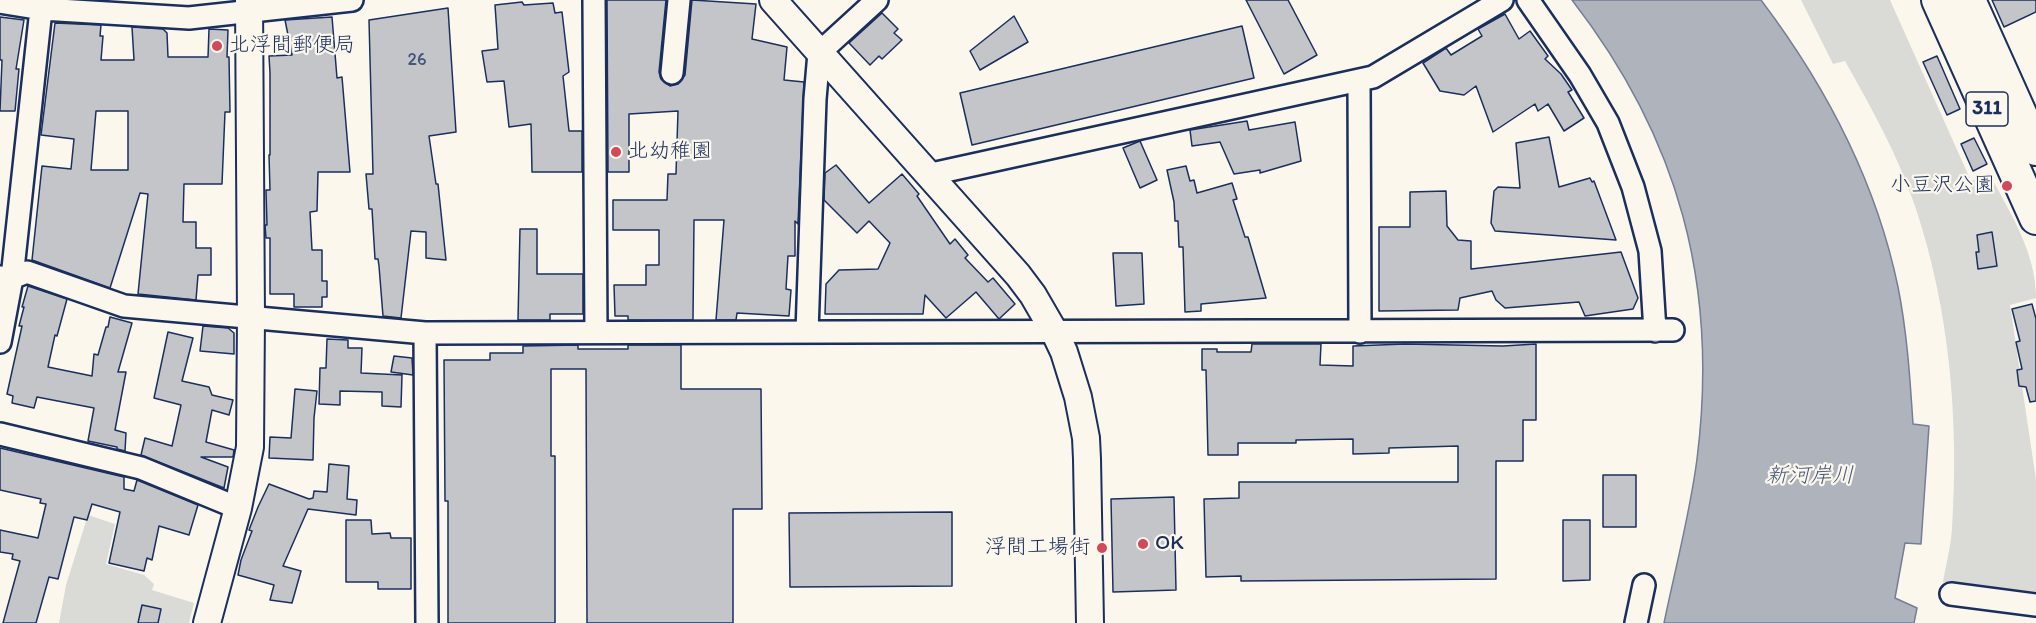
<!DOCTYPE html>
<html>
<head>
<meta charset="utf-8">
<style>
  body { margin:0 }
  canvas { display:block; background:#fbf7ec }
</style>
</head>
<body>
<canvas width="2036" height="623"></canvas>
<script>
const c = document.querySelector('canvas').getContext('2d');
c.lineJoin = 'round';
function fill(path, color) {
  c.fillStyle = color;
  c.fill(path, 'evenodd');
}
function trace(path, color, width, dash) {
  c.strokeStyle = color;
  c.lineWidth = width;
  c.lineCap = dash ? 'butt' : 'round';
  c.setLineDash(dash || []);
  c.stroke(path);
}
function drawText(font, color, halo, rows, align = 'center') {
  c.font = font + ' Itim,"Klee One",sans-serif';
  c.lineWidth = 4.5;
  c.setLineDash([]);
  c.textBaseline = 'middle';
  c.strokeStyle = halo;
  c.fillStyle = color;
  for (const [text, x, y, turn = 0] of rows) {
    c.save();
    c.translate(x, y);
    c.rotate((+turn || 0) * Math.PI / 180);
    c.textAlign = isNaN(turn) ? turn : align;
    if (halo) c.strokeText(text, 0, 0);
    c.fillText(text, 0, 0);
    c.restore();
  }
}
fill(new Path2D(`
  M1801,0H1890L1971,181L1989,173C2010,213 2036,252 2036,298L2010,305L2036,480V592L1943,582C1946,564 1951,546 1952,528C1959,421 1950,312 1916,209C1899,157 1872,109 1845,61L1833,64Z
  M88,515L115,524L106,564L144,575L154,584L152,590L194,603L189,623H59L66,585Z`), '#dadad7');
const water = new Path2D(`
  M1572,0H1761C1826,86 1876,181 1898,287C1907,332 1910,378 1913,424L1929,426L1921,544L1905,543L1895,598L1917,608L1914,623H1664C1675,569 1690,514 1697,459C1719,285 1679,138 1572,0Z`);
fill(water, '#afb3bb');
trace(water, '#747e96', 1.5);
const building = new Path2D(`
  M607,0H666L659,72L661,79L670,86L678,84L685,75L692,0L756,4L752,39L787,47L784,80L804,82L798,224L795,221V256H788L786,289L791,290L789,316L737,313L736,320H716L724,220H694L693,320H628V316H615L614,285H646V265H659V230H613V200H667L668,174H676L678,111L629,114V172H608Z
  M1246,0H1288L1317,55L1284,74Z
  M1992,0H2036V12L2004,27Z
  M522,2L524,5L553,3L555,13L562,12L569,72L563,76L569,131H582V172H532L531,124L509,127L504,81L487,82L482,51L498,49L495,5Z
  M448,8L456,132L429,136L436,184H438L446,260L426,258V232L411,231L401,318L383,316L379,266L378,259H375L372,209H369L366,174H373L369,20Z
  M882,13L898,29L894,33L902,40L882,59L879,56L870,65L849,43Z
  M1505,14L1519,39L1530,31L1548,56L1545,59L1561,74L1572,90L1568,92L1584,118L1564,131L1548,104L1538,111L1535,104L1493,132L1476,86L1464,95L1440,91L1423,63L1446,48L1451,55L1482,36L1478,29Z
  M1014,16L1028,42L980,70L970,51Z
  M0,17L24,20L16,69H19L15,111H0L2,60H0Z
  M332,17L337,78L342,77L350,172H318L317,211L310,212L312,250H322V281H327V297H322V307H294V294H270V238H266L265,225H267L266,190H270L269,155H270V73L269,56L292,55L285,20Z
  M55,23L101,25L100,36H103L101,60H134L132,27L163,29L167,33L168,57H208L209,29L228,30L227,57H229L230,112H225L222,184H184L183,222H196V248H211V275H198L196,300L138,294L148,194L140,193L110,288L32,260L42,166L71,169L74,139L41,135ZM96,111H128V170H91Z
  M1242,26L1254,78L972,145L960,93Z
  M1937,56L1960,109L1947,115L1923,62Z
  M1247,121L1249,130L1295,122L1301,161L1260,173V170L1234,174L1220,142L1192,146L1190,130Z
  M1549,137L1559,187L1590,178L1592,182L1594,181L1616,240L1495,231L1491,223L1494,191L1498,187L1520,188L1516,143Z
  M1974,138L1987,164L1973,171L1961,144Z
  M1140,141L1157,180L1140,188L1123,148Z
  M836,165L869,203L902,174L919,194L917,196L950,244L955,239L968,255L965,258L988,282L993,278L1015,304L999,319L976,292L946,318L925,295L923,314H825L826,284L839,270L878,269L890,243L869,221L857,233L824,200L825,173Z
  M1186,166L1190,181L1194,180L1197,193L1232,183L1237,199L1233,200L1245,237H1248L1266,298L1201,304V311L1185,312L1183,247H1179L1178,221H1175L1174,202L1167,170Z
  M1446,191L1447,226L1458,240L1471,241V269L1621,252L1638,298L1633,309L1585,316L1579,302L1505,308L1496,300L1492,291L1460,298L1458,310L1379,311V227H1410V192Z
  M520,229H537V274H583V314H550V320H518Z
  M1992,232L1997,266L1978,269L1976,252H1979L1977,235Z
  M1113,253H1142L1144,304L1116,306Z
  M28,286L67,299L57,336L55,335L48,367L92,376L94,354L98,355L106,327H108L110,317L132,323L118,372H126L115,430L126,433L125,451L117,449V447L88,441L94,408L37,397L34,408L12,403L13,396L7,394L22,326H19L24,307H22Z
  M2032,304L2036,319V401L2030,402L2026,387L2019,386L2017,370L2022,369L2016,342L2020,341L2012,309Z
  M203,326L228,328L234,333V354L200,351Z
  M168,332L193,338L182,381L209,387L212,395L233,400L229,415L212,410L206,442L234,450L233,457H201L228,467L224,488L141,455L145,438L172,446L181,405L154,398Z
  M327,339L348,340V348H362L361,373L402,375L401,407L382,406V392L340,391V405L319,404L320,368H326Z
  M1252,344H1321L1320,365L1353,366V346L1405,344L1503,346L1536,344V420H1523V461H1496V579L1241,581V576L1206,577L1204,499L1239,498V482H1458V446L1389,448V453L1353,454V439L1296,440V443H1238V455H1208L1206,370H1202V349H1217V352H1251Z
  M578,345V349H628V345H681V389H761L762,509H733V623H587L586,369H551V456H555V623H448V501H445L444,360H490V353H523V346Z
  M394,356L412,358L413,375L391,372Z
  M295,389L317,391L314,418L313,460L269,458L270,437L291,438Z
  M0,448L124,477V489L134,491L137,480L198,505L189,535L159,526L152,560L147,558L144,571L109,563L120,512L92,504L87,520L74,517L58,579L49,577L36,623H3L20,561L12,559L13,554L0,552V530L38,538L46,504L40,503L41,499L0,490Z
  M329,464L349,466L347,499L357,500L356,515L308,509L283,566L301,571L292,603L270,600L274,585L238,575L241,560L252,531L249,530L258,507L269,484L309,499L313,498L314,491L327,492Z
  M1603,475H1636V527H1603Z
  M1174,497L1176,590L1113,592L1111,499Z
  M952,512V586L790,587L789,513Z
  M346,520H371L372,534L390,533L391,538H411V589H378V582H346Z
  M1563,520H1590V580L1563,581Z
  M142,605L161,609L158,623H138Z`);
fill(building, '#c3c5c9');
trace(building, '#1b2f5e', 1.5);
const minor = new Path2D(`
  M594,0L596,332
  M1528,0L1580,75L1608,123L1633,187L1650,251L1655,331
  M0,2L42,9L189,18L352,0
  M672,73L679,0
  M1359,80L1360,332
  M927,175L1373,77L1502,0
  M0,277L12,278L27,272L124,306L425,333L1673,330
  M807,332L815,99L819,53L877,0
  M425,333L427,623
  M0,342L12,278L42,0
  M0,434L141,468L238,508
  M1951,594L2036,605
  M1636,623L1644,585`);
const tertiary = new Path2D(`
  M773,0L1018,275L1033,295L1055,333L1064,352L1078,397L1086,438L1087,459L1090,623
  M207,623L238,508L250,447L251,317L249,0`);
const primary = new Path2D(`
  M1938,0L2036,218
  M1969,0L2036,149`);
trace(minor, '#1b2f5e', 26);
trace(tertiary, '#1b2f5e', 30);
trace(primary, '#1b2f5e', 36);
trace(minor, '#fbf7ec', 21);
trace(tertiary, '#fbf7ec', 26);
trace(primary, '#fbf7ec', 32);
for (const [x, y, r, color] of [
  [217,46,6,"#d1495b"],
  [616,152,6,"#d1495b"],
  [2007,186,6,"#d1495b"],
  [1143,544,6,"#d1495b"],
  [1102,548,6,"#d1495b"]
]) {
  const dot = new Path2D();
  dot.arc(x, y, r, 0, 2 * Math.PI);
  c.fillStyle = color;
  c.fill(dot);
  trace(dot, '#fbf7ec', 2);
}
drawText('18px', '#455479', null, [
  ["26",417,60]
]);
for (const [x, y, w] of [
  [1987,109,42]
]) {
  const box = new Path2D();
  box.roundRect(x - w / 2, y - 17, w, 34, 4.5);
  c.fillStyle = '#fbf7ec';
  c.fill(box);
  trace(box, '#1b2f5e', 1.5);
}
drawText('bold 20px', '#1b2f5e', null, [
  ["311",1987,109]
]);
drawText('21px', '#1b2f5e', '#fbf7ec', [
  ["北浮間郵便局",229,46],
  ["北幼稚園",628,152],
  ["小豆沢公園",1995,186,"right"],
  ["OK",1155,544],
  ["浮間工場街",1090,548,"right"]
], 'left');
drawText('italic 22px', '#47577a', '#fbf7ec', [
  ["新河岸川",1810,476]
]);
</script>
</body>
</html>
